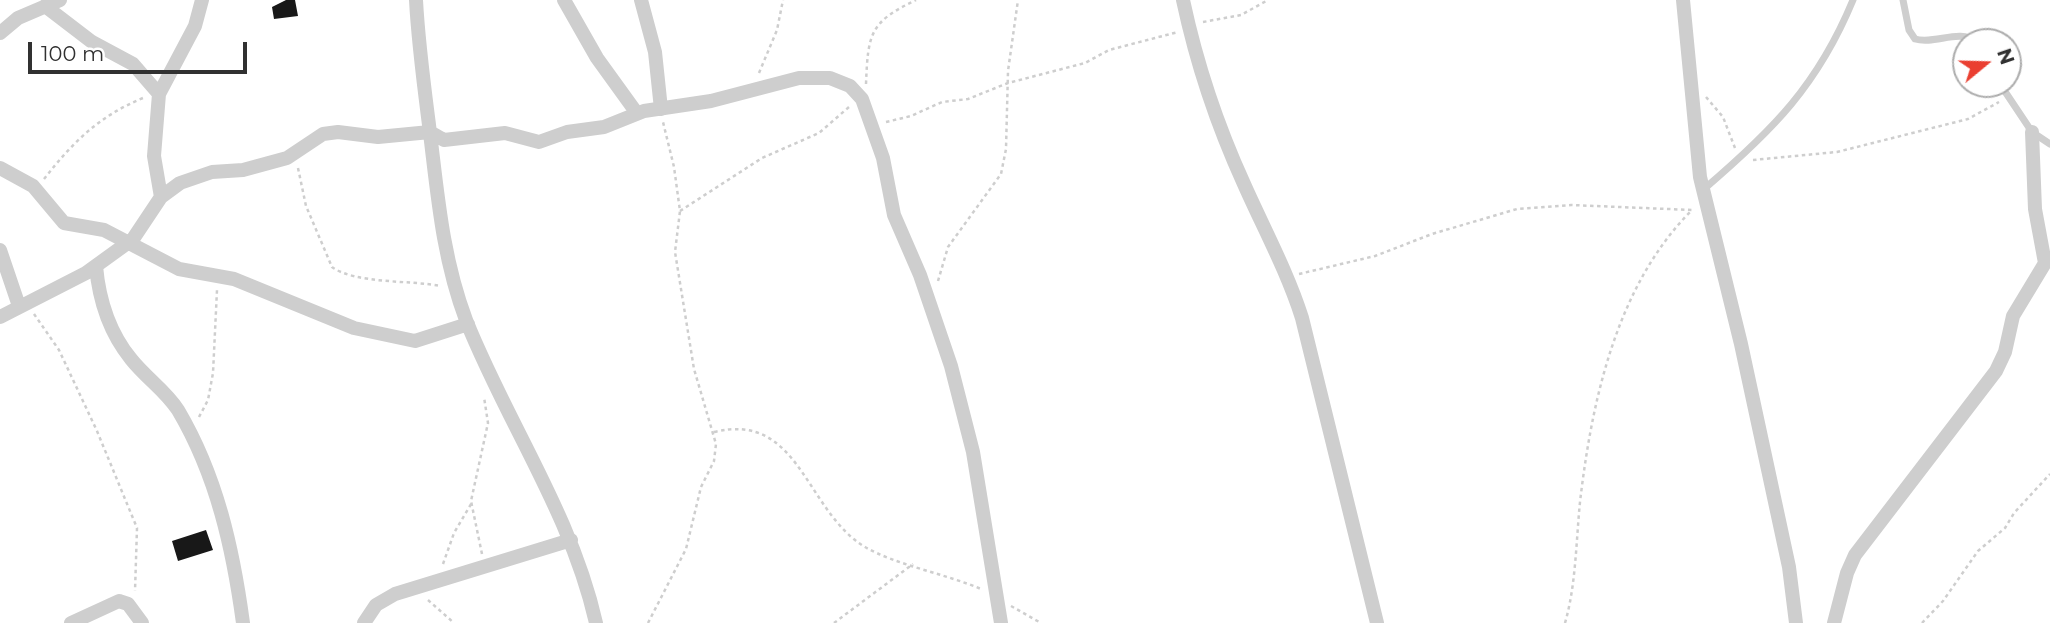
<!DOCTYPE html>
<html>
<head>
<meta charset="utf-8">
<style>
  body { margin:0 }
  #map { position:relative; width:2050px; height:623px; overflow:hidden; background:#fff; font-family:Montserrat,sans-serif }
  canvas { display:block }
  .north { position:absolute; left:1952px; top:28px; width:70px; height:70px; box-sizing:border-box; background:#fff; border:2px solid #adadad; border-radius:50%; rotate:71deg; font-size:19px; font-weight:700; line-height:28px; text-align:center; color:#313131 }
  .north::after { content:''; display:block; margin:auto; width:24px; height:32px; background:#ea3f31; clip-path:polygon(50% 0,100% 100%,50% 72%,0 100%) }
  .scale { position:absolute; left:28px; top:42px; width:219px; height:32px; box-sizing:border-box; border:4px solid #313131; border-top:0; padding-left:9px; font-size:21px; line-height:24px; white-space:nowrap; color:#313131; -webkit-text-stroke:5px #fff; paint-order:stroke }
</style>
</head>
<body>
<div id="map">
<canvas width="2050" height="623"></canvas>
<div class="north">N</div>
<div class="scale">100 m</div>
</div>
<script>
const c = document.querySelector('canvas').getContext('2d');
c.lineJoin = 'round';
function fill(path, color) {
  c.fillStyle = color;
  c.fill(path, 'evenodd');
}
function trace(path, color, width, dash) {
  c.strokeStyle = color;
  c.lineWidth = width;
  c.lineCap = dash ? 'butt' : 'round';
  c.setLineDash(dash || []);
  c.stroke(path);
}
fill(new Path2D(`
  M286,0H295L298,16L274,19L272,7Z
  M206,530L213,550L178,561L172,541Z`), '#181818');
trace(new Path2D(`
  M1203,22L1241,15L1268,0
  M759,73L777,30L783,0
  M866,84C868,33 870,22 916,0
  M1706,97L1723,117L1735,148
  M886,122L911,116L942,102L968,99L1008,83L1085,63L1109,50L1178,32
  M1753,160L1837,152L1968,119L1999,102
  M298,168L306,206L332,267C355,284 410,280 441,286
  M44,179C73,142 99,116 143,98
  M680,211L762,158L819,133L849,107
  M1299,274L1375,256L1432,234L1517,209L1571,205L1692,210
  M938,281L948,247L1001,174L1006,149L1008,71L1018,0
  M34,314L59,350L97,431L137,528L135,591
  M199,417L208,400L213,373L217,290
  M714,432C800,411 805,511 865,547C896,565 946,574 981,589
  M482,554L471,501L488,423L484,397
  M443,564L454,533L471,504
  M428,600L454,623
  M1011,606L1041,623
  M648,623L686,549L701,487L714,461L716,444L694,369L675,252L680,211L674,167L663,122
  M834,623L913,564
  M1565,623C1576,585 1576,542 1580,502C1592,399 1617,285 1692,210
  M1922,623L1943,601L1978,551L2005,528L2014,513L2050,474`), '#cecece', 2.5, [3.5, 3.5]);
trace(new Path2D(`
  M1903,0L1909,30L1915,39C1935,45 1960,28 1976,42
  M2000,84L2032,132L2050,144
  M1704,189C1773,130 1818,85 1853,0`), '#cecece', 7);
trace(new Path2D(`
  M416,0C418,39 423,78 428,117C437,186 441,254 466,320C507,423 571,513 596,623
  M564,0L597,58L636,112
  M641,0L655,52L661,109
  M1183,0C1196,61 1218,127 1244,184C1264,229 1287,271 1302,318L1377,623
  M1683,0L1700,177L1741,344L1789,567L1796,623
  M45,6L92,42L133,64L159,94
  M0,33L18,18L60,0
  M0,168L33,186L64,223L104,230L179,269L234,279L354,328L415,341L468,324
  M161,197L154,156L159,94L195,26L202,0
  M0,250L19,306
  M96,266C99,300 109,332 131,359C146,378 165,390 178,410C217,476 233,549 243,623
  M0,317L86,273L133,239L161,197L180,183L212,172L243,170L287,158L323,134L338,132L378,137L430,132L444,140L505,133L539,142L567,132L604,127L644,111L711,101L799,78H830L850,86L862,99L883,158L894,215L920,275L951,366L973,452L1001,623
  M71,623L119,601L128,604L142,623
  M364,623L376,605L395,594L571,540
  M1834,623L1847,573L1855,555L1996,371L2005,352L2013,316L2045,263L2035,209L2032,132`), '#cecece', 14);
</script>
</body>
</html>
